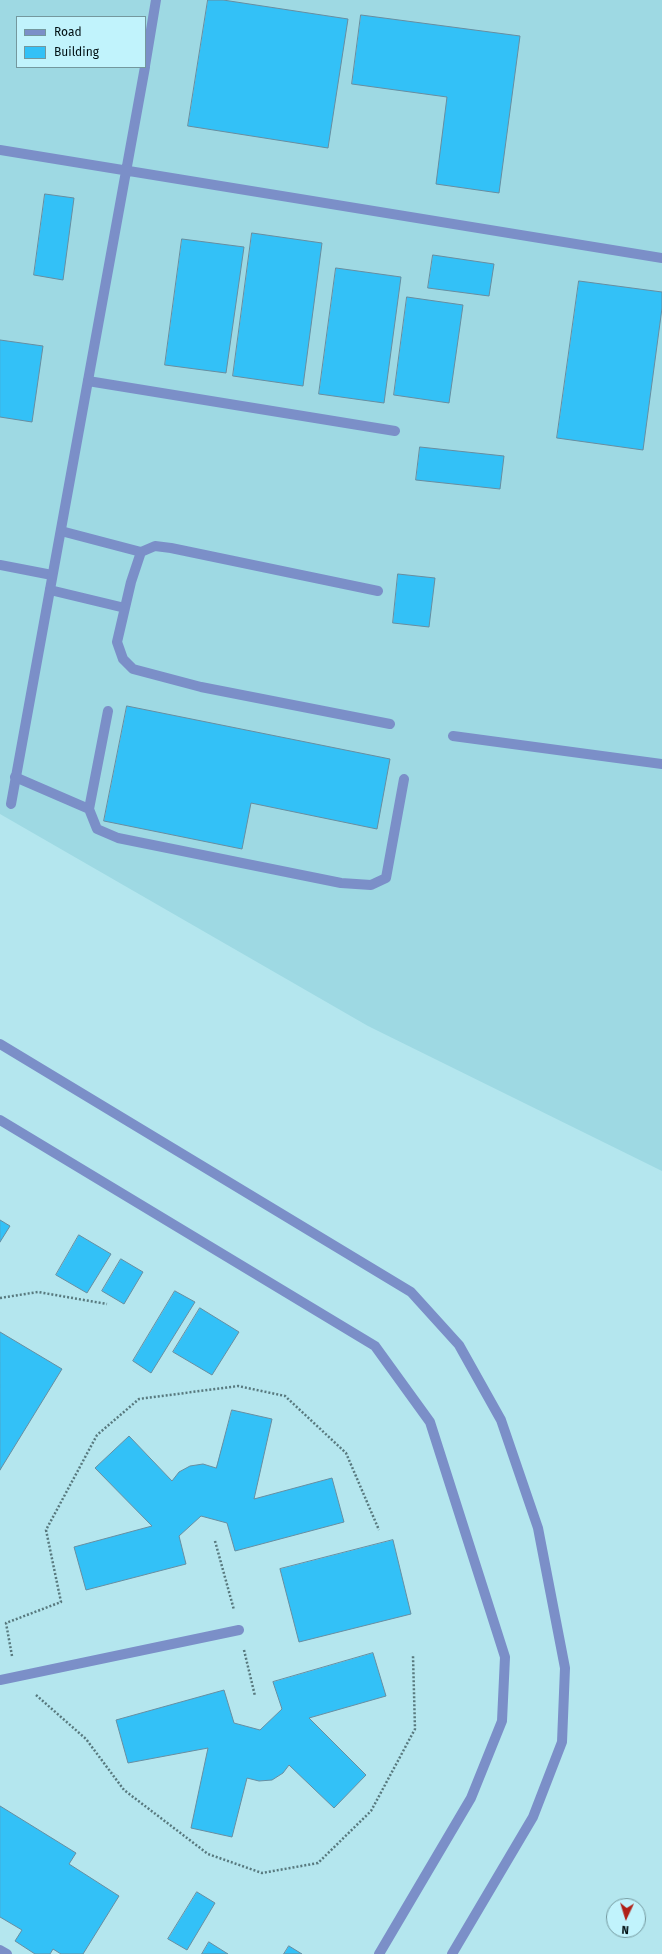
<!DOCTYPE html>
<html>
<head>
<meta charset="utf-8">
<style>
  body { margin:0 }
  #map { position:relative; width:662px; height:1954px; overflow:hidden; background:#b4e6ee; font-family:"Fira Sans",sans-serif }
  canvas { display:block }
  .legend { position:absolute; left:16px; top:16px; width:130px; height:52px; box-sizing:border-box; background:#c1f3fc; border:1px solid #74989e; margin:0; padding:5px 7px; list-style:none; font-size:12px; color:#000f12 }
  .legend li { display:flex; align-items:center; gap:8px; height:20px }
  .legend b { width:20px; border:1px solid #74989e }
  .north { position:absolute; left:606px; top:1898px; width:40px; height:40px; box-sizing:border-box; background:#c1f3fc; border:1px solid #74989e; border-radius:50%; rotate:184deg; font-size:11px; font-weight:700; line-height:16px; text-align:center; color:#000f12 }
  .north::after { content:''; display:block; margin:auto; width:14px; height:18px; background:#b02118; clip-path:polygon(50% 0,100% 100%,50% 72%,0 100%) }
</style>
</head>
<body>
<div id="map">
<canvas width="662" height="1954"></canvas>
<ul class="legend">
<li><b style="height:5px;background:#7b8fc8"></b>Road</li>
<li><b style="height:11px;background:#33c1f7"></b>Building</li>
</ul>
<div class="north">N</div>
</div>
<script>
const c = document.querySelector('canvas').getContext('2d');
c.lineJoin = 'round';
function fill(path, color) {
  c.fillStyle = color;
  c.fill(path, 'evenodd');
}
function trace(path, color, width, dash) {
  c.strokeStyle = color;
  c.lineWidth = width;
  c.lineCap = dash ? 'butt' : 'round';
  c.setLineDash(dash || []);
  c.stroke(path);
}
fill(new Path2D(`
  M0,0H662V1171L368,1026L0,814ZM17,17H145V67H17Z`), '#9ed9e3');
const building = new Path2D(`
  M208,0H223L348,19L328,148L188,126Z
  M361,15L520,36L499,193L436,184L447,97L352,84Z
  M45,194L74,198L63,280L34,275Z
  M252,233L322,243L303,386L233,376Z
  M182,239L244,247L226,373L165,365Z
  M433,255L494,264L489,296L428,288Z
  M336,268L401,277L384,403L319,394Z
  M579,281L662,292V308L643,450L557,438Z
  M407,297L463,305L449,403L394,395Z
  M0,340L43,346L32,422L0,417Z
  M420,447L504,456L500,489L416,480Z
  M398,574L435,578L429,627L393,623Z
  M127,706L390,759L377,829L251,803L242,849L104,821Z
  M0,1220L10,1226L0,1242Z
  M79,1235L111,1254L87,1293L56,1275Z
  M121,1259L143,1272L124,1304L102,1291Z
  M175,1291L195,1302L151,1373L133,1361Z
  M200,1308L239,1332L212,1375L173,1352Z
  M0,1332L62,1369L0,1470Z
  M232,1410L272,1419L254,1499L332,1478L344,1522L235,1551L227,1523L201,1516L179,1536L186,1564L86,1590L74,1547L152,1526L95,1468L129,1436L172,1481L179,1472L190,1466L203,1464L216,1468Z
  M393,1540L411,1614L299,1642L280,1569Z
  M373,1653L386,1696L309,1718L366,1775L334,1808L289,1765L283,1773L272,1780L259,1781L247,1778L232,1837L191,1828L208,1748L128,1763L116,1720L224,1690L234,1723L260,1730L282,1709L273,1682Z
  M0,1806L76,1853L69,1864L119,1896L83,1954H61L53,1949L50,1954H35L15,1941L22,1930L0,1917Z
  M197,1892L215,1903L187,1950L168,1939Z
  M209,1942L228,1954H202Z
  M289,1946L302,1954H284Z`);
fill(building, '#33c1f7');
trace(building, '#678ea1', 1);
trace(new Path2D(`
  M0,1298L38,1292L107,1304
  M215,1541L234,1610
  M244,1650L255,1696
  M12,1656L6,1623L61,1602L46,1530L97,1435L139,1399L238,1386L285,1396L346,1453L379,1530
  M36,1695L86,1739L124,1790L208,1854L262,1873L318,1863L371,1811L415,1729L413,1656`), '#58797e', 2.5, [2, 2]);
trace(new Path2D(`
  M88,381L395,431
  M61,531L141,552
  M0,565L52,575
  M50,590L125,608
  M378,591L171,548L155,546L141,552L131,582L117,642L123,659L133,669L201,687L390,724
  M108,711L89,809L97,829L118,838L341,883L371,885L386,878L404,779
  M453,736L662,764
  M15,777L89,809`), '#7b8fc8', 10);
trace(new Path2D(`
  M145,66L156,0
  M0,150L662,258
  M11,804L145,67
  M0,1044L411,1292L459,1345L501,1420L538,1528L565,1668L562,1742L533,1817L452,1954
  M0,1120L375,1346L430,1422L505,1657L502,1721L471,1798L379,1954
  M0,1680L239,1630
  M0,1950L7,1954`), '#7b8fc8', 10);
</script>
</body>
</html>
